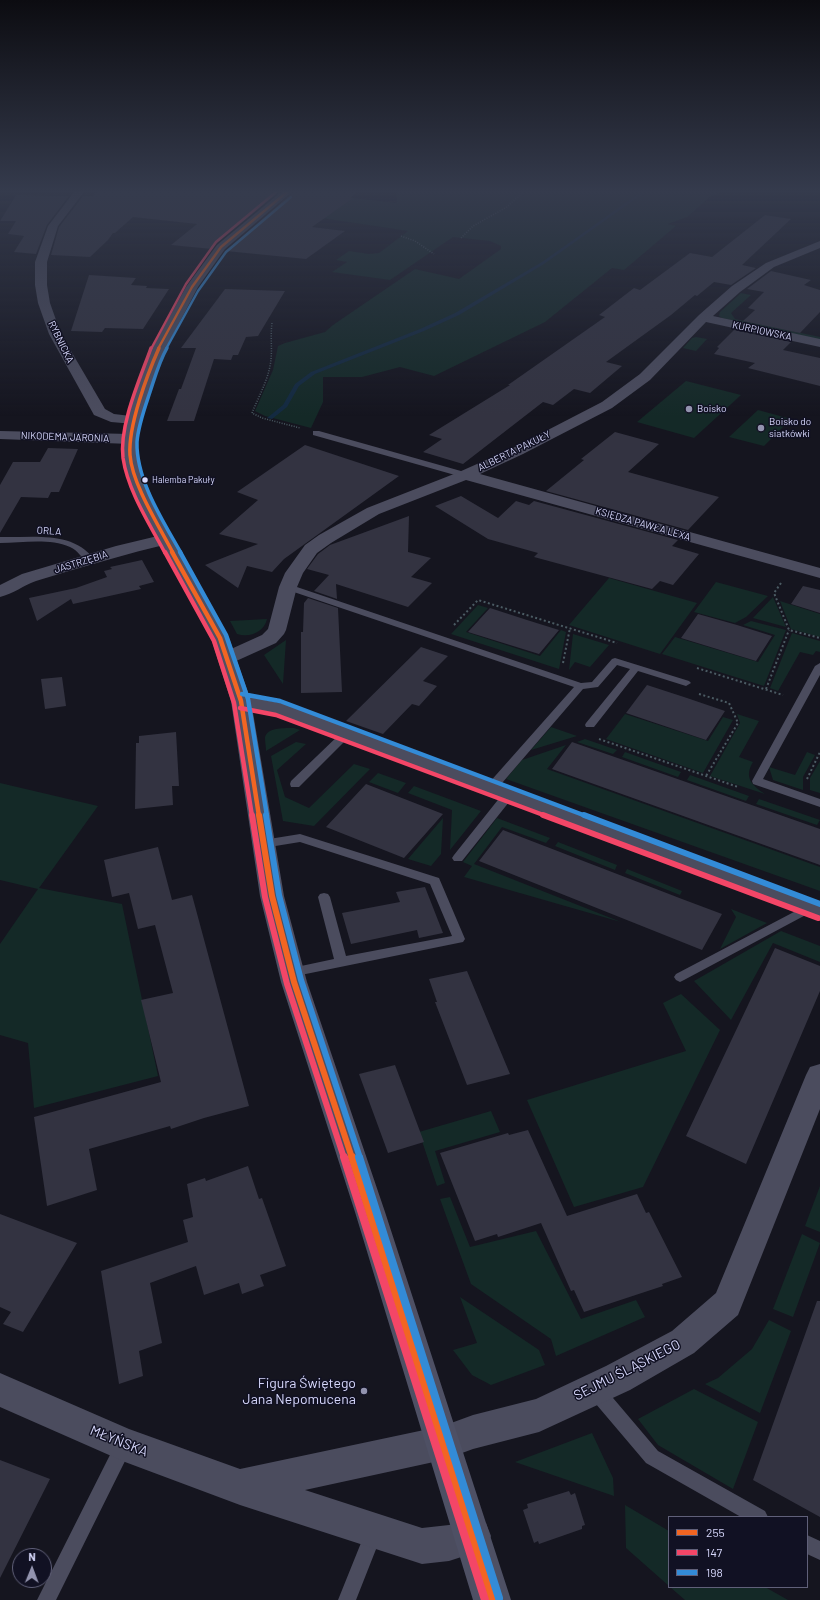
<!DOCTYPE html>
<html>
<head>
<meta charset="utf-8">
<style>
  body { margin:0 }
  #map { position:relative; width:820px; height:1600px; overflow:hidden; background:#15151f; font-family:Barlow,sans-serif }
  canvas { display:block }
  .legend { position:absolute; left:668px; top:1516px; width:140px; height:72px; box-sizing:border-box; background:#111123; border:1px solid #606079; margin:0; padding:5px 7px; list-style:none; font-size:12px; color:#d6d7fb }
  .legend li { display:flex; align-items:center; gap:8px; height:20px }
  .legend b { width:20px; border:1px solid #606079 }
  .north { position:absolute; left:12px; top:1548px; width:40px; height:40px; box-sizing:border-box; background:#111123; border:1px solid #606079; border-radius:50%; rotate:1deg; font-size:11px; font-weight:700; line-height:16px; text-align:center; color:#d6d7fb }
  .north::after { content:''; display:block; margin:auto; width:14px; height:18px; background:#9293ae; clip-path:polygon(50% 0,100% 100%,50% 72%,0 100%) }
</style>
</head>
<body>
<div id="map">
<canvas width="820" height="1600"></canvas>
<ul class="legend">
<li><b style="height:5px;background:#f26522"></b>255</li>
<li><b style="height:5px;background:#f34667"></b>147</li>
<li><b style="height:5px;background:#338bd7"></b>198</li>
</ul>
<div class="north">N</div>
</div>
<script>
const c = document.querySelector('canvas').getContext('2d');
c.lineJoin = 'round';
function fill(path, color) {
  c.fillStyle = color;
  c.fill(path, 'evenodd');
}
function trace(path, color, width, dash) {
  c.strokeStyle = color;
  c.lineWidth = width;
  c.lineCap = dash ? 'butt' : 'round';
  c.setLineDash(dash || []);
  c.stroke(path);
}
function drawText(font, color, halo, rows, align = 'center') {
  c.font = font + ' Barlow,sans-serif';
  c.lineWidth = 3;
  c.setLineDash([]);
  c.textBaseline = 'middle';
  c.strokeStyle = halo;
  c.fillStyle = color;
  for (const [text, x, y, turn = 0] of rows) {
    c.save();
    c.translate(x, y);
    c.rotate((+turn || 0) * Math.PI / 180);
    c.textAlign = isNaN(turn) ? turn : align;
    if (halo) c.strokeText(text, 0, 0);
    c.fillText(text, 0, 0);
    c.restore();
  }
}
fill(new Path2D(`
  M301,192L397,203L396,192H719L716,195L711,196L687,217L668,224L676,226L624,270L612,268L545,322L434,376L400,367L362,377H323V402L311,428L265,416L255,411L273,370L278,346L285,343L325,332L333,325L415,269L459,279L501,249V246L490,241L453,237L390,280L332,272L347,262L336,260L349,251L369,254L379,253L408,231L308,216Z
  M741,293L751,295L731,313L735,319L820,337V340L722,318L719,316L720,312Z
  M696,337L707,339L696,351L683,348L692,338Z
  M686,381L741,395L694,438L637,422Z
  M758,410L791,419L764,446L729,437Z
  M609,578L697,603L660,654L569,625Z
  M716,582L768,596L746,617L735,623L694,612Z
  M773,597L786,627L753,618Z
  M780,601L820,614V637L791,629Z
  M478,605L488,608L466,632L540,656L561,630L566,632L559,669L451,634Z
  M267,619C264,632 250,638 237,634L230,621Z
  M751,621L786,630L764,686L662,654L675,637L758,662L775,635L743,625Z
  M792,633L820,641V652L816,651L813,655L800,652L778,691L770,688Z
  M573,634L609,645L590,667L575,662L569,670Z
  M286,640L283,684L264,655Z
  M625,714L708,741L723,717L733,720L703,773L606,739Z
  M737,714L759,721L739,757L753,762C744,777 751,785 765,794L710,776L740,723Z
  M551,727L577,736L531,750Z
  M294,728L300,730L266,751C266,747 265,742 265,738C266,727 286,728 294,728Z
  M585,739L617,750L613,754L577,742Z
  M296,742L306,744L277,770L285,797L309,808L354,764L370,769L314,826L283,821L271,756Z
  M566,745L547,769L820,867V891L506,779L522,760Z
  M625,752L681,772L678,777L622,757Z
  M807,752L815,755L803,777V790L773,780L769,767L795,775Z
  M820,761V793L810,790V778Z
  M378,773L406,783L398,793L369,782Z
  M690,775L749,796L746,801L687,780Z
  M0,783L98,806L39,888L122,904L158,1076L34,1108L28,1043L0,1035V944L38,889L0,880Z
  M414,786L481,811L450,850L452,810L408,793Z
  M759,799L820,820L817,825L756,804Z
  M443,818L441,854L431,866L408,859Z
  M497,818L550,838L546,843L502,827L474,864L621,922L464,877L472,866L463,862Z
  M558,842L617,865L615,870L555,846Z
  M627,869L682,891L680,895L625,873Z
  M731,909L767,923L720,949L736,917Z
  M781,931L820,946V962L773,943L731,1020L694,981Z
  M681,994L720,1030L643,1187L574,1207L527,1100L686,1051L663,1003Z
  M491,1111L500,1132L435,1151L445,1183L437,1186L419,1132Z
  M820,1186V1232L805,1226Z
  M450,1197L470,1247L536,1231L581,1319L636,1300L645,1317L556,1356L551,1339L471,1284L440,1199Z
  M802,1234L820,1243L793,1317L773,1309Z
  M460,1297L539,1350L545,1365L491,1385L472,1375L453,1350L477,1343Z
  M769,1320L791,1331L760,1413L705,1384L718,1378L752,1349Z
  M694,1389L758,1422L733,1489L658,1445L638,1419Z
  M592,1433L613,1478L614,1496L515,1462Z
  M625,1505L669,1531V1586L626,1548Z
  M670,1587H765L788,1600H685Z`), '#142927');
fill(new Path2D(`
  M641,192H645L544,264L459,315L424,331L315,374L299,386L287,407L272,419L267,418L283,405L295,384L311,372L420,329L455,313L542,262Z`), '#132a41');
fill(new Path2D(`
  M96,192H279L216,244L212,249L171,245L197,224L133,217L115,233H113L108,240L90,257L51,255L59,227L83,196H93Z
  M293,192H357L350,198H353L312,227L345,231L306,259L226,251Z
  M16,195L69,196L47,225L36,254L14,252L24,236L8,234L16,221H0Z
  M765,215L791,219L742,265L756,268L731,285L714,282L697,296L695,295L671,315L606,362L622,366L590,393L574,389L553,405L543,402L463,464L423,452L442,439L429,435L510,385H508L605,317L599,315L634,288L640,290L690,253L712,257Z
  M771,271L811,280L804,285L820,290V312L800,333L743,321L755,310L748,308L764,292L747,289Z
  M89,275L136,278L131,285L147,286L146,288L169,289L143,329L105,328L102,332L71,331Z
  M225,289L285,291L258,336L246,337L238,355H233L231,360L214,359L194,421H167L179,389H181L196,348H181Z
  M734,330L791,342L783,350L820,358V386L748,368L755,363L714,354L719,348L717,347Z
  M615,432L659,444L628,472L719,497L688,530L546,491L584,460L581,459Z
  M305,445L399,476L284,559L272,572L247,566L238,588L205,565L258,544L219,534L258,500L237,492Z
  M48,448L78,449L59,492H51L48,498L21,497L0,533V485L13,462H40Z
  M461,496L498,518L516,501L529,505L534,501L678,540L672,546L699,554L673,585L660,581L652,589L534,557L538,553L488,539L435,506Z
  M409,516L408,552L431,558L411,577L432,583L408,607L336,584L337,599L314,591L329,575L307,569L318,554L330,545Z
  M142,560L154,582L139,586L141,589L73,604L71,599L37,621L29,598L76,588L107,577L104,571L112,569L110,567Z
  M803,586L820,590V613L791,604Z
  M308,598L338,608L342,692L301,693V632H303L304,603Z
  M490,608L527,620L559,630L539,654L468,632Z
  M698,614L737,625L772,636L756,661L681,638Z
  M421,647L448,656L423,681L437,686L419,706L412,704L383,734L346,721Z
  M62,677L66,706L45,709L41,679Z
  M647,685L687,698L725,711L706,740L626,713Z
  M176,732L179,786H172L173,805L135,809L136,743H139V736Z
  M572,742L820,829V865L552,769Z
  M366,784L443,814L404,858L326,827Z
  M503,830L682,899L722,914L702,950L479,861Z
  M158,847L172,900L192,895L249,1106L204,1118L171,1129L170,1126L89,1149L97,1190L47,1206L34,1117L161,1082L141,1000L173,993L155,925L138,929L129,893L112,897L104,860Z
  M425,887L443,933L419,938L417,930L351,944L342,913L400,902L396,892Z
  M775,948L820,966V991L746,1164L686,1136Z
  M467,971L510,1074L467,1085L435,1002H437L429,979Z
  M395,1065L424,1142L388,1153L359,1074Z
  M528,1130L567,1216L637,1194L646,1213L649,1212L682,1277L662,1284L663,1286L584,1312L574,1290L571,1291L541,1223L498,1237L497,1234L475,1241L440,1153L508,1133L509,1135Z
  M248,1166L259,1199L262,1198L286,1266L260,1275L264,1286L242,1294L239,1283L204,1295L196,1266L150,1283L162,1343L139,1351L143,1376L119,1384L101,1271L188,1242L183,1220L193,1217L187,1184L205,1178L206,1181Z
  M0,1214L77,1243L23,1332L3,1324L11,1312L0,1307Z
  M817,1301H820V1517L753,1480Z
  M0,1460L50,1479L0,1578Z
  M569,1491L571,1495L575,1493L585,1525L582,1526V1529L539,1544L538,1541L534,1543L523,1510L528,1508L527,1504Z`), '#333341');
trace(new Path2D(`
  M401,236L415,241L434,254
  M461,238L473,226L507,207L523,192
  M272,323C270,338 273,352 270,366C267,382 258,398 252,413L262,418L300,428`), '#4b5b63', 1.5, [1, 1.5]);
trace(new Path2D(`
  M781,583L774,593L789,630L820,638
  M454,625L478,600L617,643
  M563,663L570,628
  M697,668L783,695
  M766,689L789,630
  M699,694L729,703L738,723L706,776
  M599,739L738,787
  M807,779L820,752`), '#4b5b63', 2, [2, 2.5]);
fill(new Path2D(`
  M313,431H319L468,473L469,475L465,477H462L313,435Z
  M0,537C32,538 72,530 94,559L90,562C82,560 78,550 70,547C49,538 22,543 0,543Z
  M288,584L581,683L592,682L612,659L615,658L689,681L691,683L686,686L638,671L594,727H586L585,725L586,723L630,669L617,665L598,687L583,689L496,790H488L487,787L488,784L574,687L285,589L284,587Z
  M820,663V675L763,779L820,799V807L753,784L752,781L815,666Z
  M347,730L351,731L352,733L351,735L299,787H291L290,784L291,781L343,731Z
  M509,790L513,791L514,794L513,797L462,861H454L452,858L454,855L505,791Z
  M300,834L439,878L465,939L463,942L291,977L287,975L285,972L287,969L334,959L318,897L320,894L324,893L328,894L330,897L346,956L452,936L430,884L300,842L263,848L259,847L257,844L259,841L263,840Z
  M811,903L815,904L817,907L815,910L684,980L680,982L676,980L674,977L676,974Z
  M596,1383L602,1385L658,1451L765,1511L768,1517H741L646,1463L590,1397L588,1391L590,1385Z
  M124,1436L130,1439L133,1445L130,1451L56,1600H37L118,1439Z
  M373,1525L379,1528L382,1534L356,1600H338L367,1528Z
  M807,1535L820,1541V1560L807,1554Z`), '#4b4c5e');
fill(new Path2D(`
  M74,192H84L58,226L47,262V285L50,303L61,334L105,409L114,414L139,417L141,420L139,423L134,424L111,422L94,415L49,334L38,303L35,285V262L48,226Z
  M820,241V248L774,267L740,292L713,316L820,339V347L706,322L650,380L612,408L523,454L480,474L820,568V578L466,480L379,514L331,543L317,553L303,573L297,587L286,630L284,634L276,643L234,662L227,664L220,662L217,658L220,654L262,635L268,629L279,587L285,573L305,545L319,535L367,508L459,472L513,448L602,402L640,374L699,315L732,286L766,263Z
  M0,431L130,434L135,436L138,439L135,442L130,444L0,439Z
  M166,534L172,535L174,539L172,543C126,554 81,567 36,581C24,585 13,594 0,597V585L22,574L116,546Z
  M241,695L285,704L820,902V920L273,713L234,705L231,701L234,697Z
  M820,1064V1109L738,1315L694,1353L630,1390L539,1432L473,1449L443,1460L305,1490L422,1528L449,1525L473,1518L486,1523L491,1536L486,1549L449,1561L422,1564L240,1505L125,1462L0,1407V1373L129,1429L240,1469L443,1426L473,1415L536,1399L606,1366L672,1331L716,1293L806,1075L810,1067Z`), '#4b4c5e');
fill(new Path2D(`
  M281,192H292L225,249L198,287L165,350L146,402L138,439V455L141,470L157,509L229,638L251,701L284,896L307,982L385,1212L511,1600H473L355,1212L281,982L260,896L231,701L211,638L141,509L125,470L122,455V439L132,402L151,350L186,287L217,245Z`), '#4e5064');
trace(new Path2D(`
  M158,349L192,287L221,247L287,192`), '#f26522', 2.5);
trace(new Path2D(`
  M159,348C147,375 128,426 130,455C132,484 159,526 173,553`), '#f26522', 3.5);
trace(new Path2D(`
  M172,552L220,638L241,701L259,816`), '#f26522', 4.5);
trace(new Path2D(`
  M259,815L272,896L294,982L352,1158`), '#f26522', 6);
trace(new Path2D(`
  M352,1157L492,1600`), '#f26522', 8);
trace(new Path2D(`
  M151,349L186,284L216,242L276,192`), '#f34667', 2.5);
trace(new Path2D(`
  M151,348C140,379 119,425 123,458C128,491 149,523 165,553`), '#f34667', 3.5);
trace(new Path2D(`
  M165,552L214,641L234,703L252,816
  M240,708L276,715L546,816`), '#f34667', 4.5);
trace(new Path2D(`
  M252,815L265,897L287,984L344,1158
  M543,815L818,918`), '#f34667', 6);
trace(new Path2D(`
  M344,1157L485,1600`), '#f34667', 8);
trace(new Path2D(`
  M166,349L198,291L226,252L291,197`), '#338bd7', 2.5);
trace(new Path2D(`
  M167,348C159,362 155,377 150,392C145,407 138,426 137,442C136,480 163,521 181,553`), '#338bd7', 3.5);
trace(new Path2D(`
  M180,552L226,635L248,699L267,816
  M242,694L280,701L586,816`), '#338bd7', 4.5);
trace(new Path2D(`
  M266,815L279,895L301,980L360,1158
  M584,815L820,904`), '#338bd7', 6);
trace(new Path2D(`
  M359,1157L499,1598`), '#338bd7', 8);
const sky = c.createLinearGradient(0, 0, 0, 416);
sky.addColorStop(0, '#0c0c11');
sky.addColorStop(0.46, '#353b4d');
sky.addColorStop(1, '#353b4d00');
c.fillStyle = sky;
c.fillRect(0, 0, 820, 416);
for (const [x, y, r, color] of [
  [689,409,4,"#9293ae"],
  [761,428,4,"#9293ae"],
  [145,480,3.5,"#d6d7fb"],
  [364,1391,4,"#9293ae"]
]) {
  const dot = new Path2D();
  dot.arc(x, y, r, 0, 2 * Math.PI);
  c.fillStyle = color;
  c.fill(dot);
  trace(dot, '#111123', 1.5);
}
drawText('9px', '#d6d7fb', '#111123', [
  ["Halemba Pakuły",152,480]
], 'left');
drawText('10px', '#d6d7fb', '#111123', [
  ["KURPIOWSKA",762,331,12],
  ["RYBNICKA",61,342,64],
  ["NIKODEMA JARONIA",65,437,2],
  ["ALBERTA PAKUŁY",514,451,-26],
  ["KSIĘDZA PAWŁA LEXA",643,524,16],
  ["ORLA",49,531,4],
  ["JASTRZĘBIA",81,562,-17]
]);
drawText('10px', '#d6d7fb', '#111123', [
  ["Boisko",697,409],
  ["Boisko do",769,422],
  ["siatkówki",769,434]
], 'left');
drawText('14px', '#d6d7fb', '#111123', [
  ["SEJMU ŚLĄSKIEGO",627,1370,-27],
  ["MŁYŃSKA",119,1441,22]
]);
drawText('14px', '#d6d7fb', '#111123', [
  ["Figura Świętego",356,1383],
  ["Jana Nepomucena",356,1399]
], 'right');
</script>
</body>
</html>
